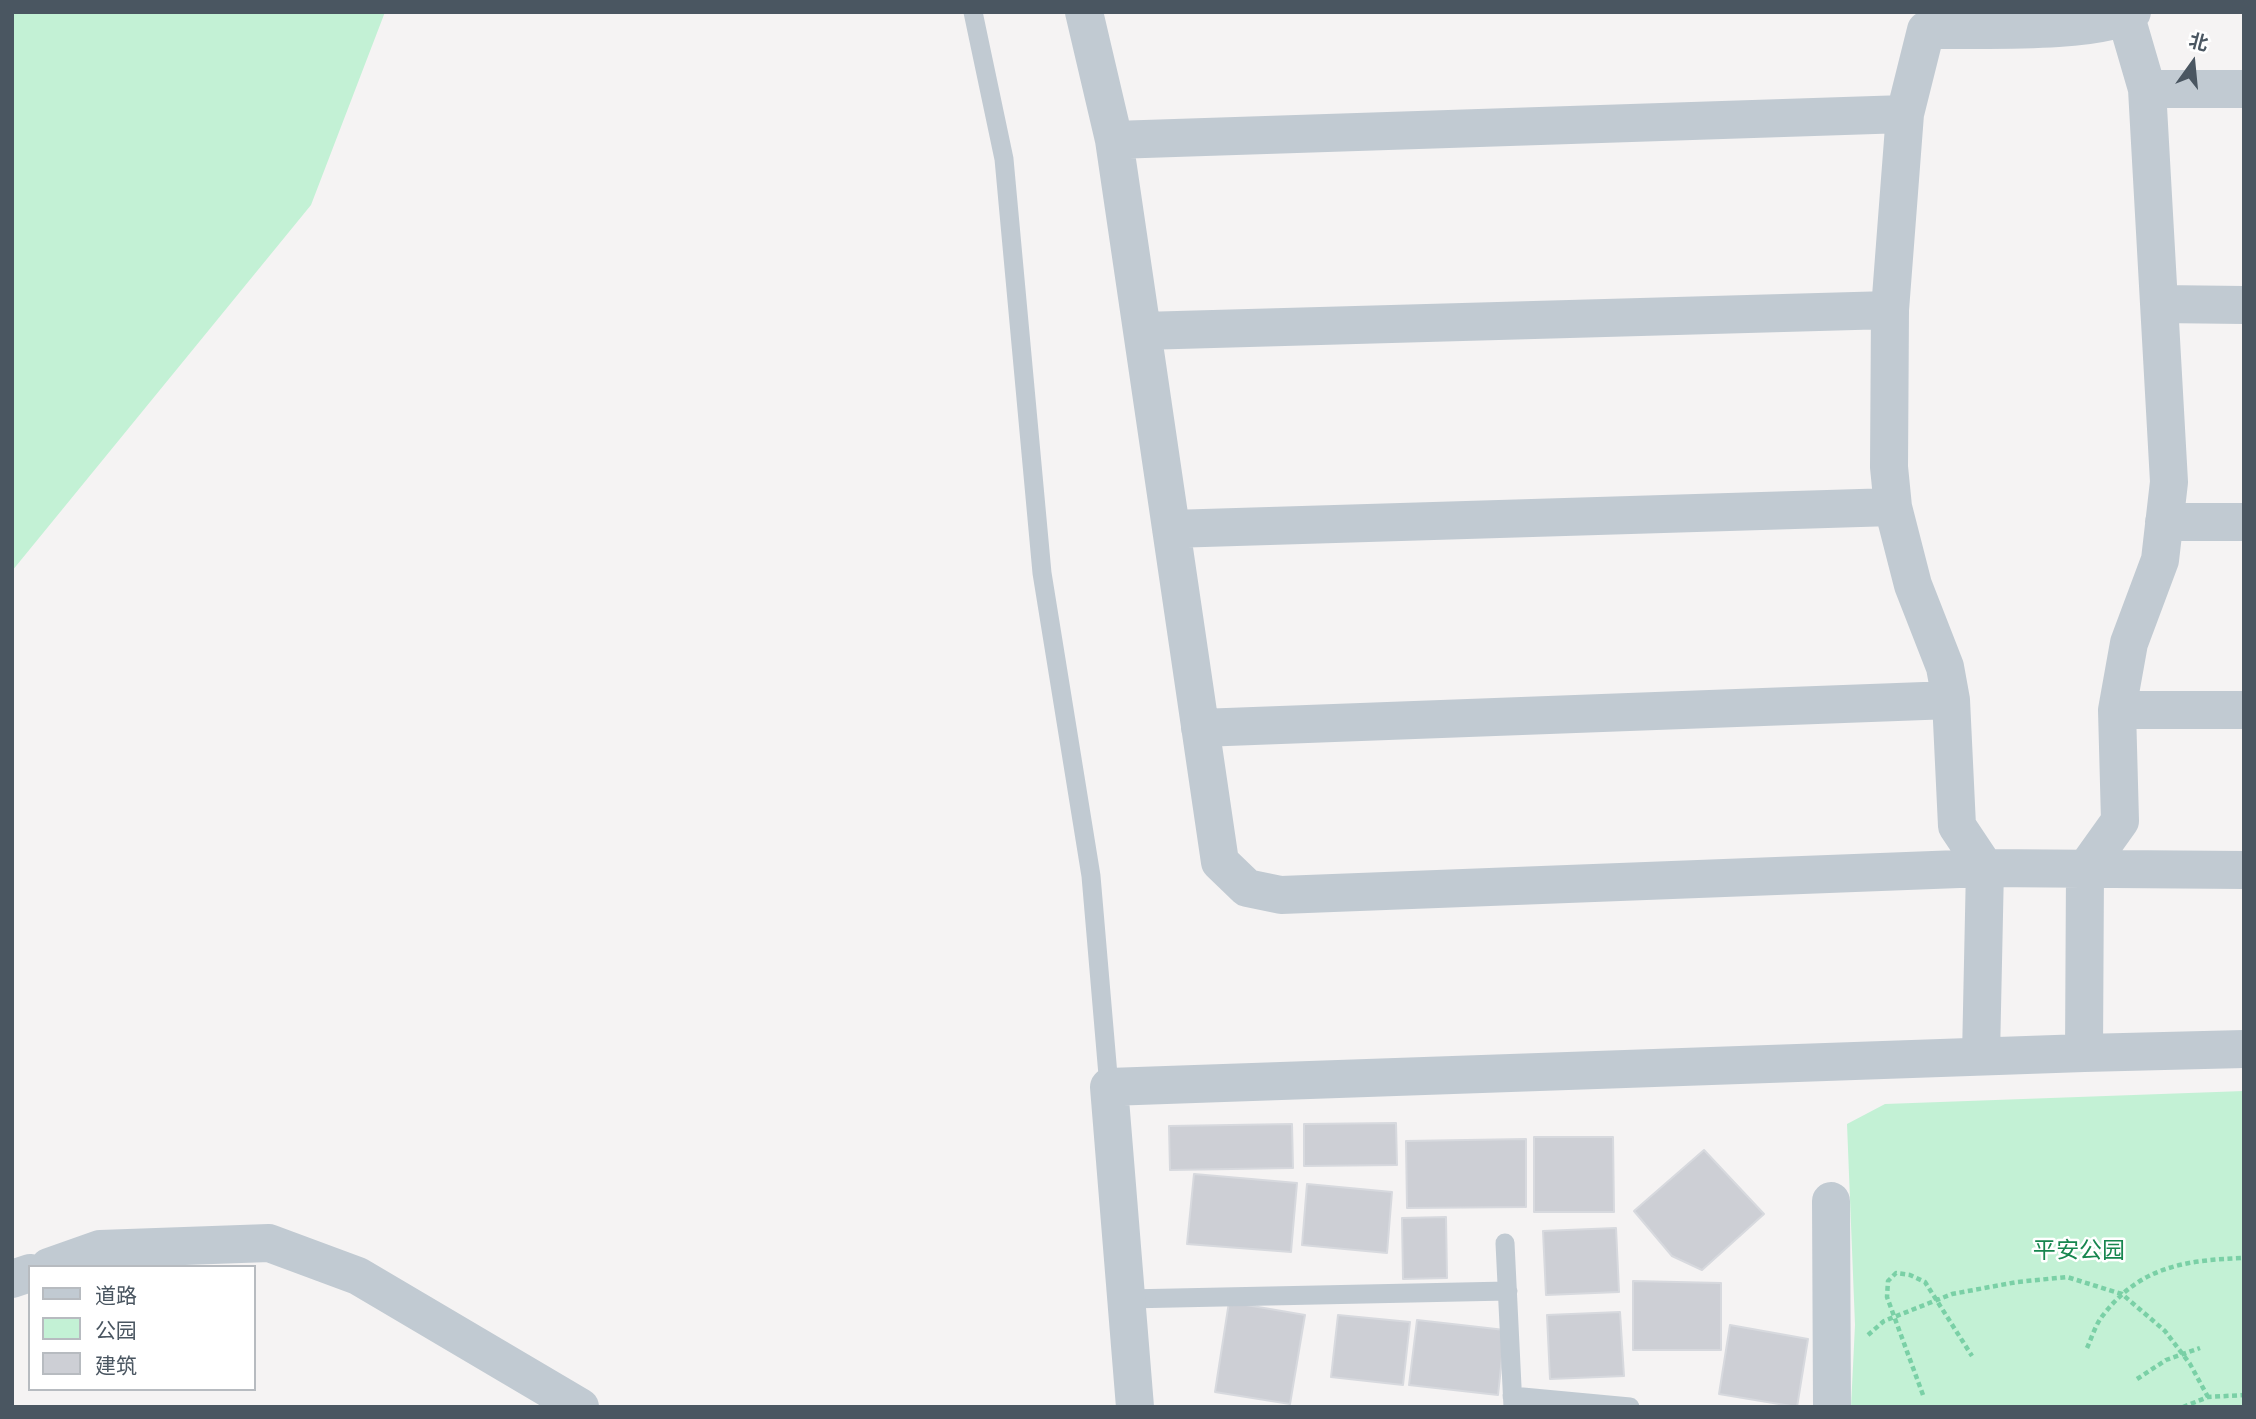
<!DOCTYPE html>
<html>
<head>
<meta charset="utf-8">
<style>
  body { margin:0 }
  #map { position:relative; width:2256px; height:1419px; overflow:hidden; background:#f5f3f3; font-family:"Fira Sans","Noto Sans SC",sans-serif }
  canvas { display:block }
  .frame { position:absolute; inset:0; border:14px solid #4a5661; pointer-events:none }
  .legend { position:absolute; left:28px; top:1265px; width:228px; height:126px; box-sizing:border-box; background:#fff; border:2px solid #b7bbc0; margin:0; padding:9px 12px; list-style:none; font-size:21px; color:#4a5661 }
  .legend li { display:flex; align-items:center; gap:14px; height:35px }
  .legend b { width:35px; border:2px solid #b7bbc0 }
  .north { position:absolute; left:2158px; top:28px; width:70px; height:70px; -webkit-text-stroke:5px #fff; paint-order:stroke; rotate:15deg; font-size:19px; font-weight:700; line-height:28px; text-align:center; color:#4a5661 }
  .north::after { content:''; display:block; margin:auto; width:24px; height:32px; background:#4a5661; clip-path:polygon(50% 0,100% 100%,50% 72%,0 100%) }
</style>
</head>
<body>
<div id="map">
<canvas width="2256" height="1419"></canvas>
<div class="frame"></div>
<ul class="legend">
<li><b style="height:9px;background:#c1cad2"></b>道路</li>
<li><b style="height:19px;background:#c3f1d5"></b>公园</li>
<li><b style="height:19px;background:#cdcfd5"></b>建筑</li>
</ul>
<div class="north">北</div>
</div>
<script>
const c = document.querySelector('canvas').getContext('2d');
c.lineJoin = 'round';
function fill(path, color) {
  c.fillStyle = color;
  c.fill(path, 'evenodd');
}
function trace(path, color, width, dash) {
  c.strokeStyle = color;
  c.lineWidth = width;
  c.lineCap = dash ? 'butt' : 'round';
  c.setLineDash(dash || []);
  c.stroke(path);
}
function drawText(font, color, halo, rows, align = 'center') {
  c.font = font + ' "Fira Sans","Noto Sans SC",sans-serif';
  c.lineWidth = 5;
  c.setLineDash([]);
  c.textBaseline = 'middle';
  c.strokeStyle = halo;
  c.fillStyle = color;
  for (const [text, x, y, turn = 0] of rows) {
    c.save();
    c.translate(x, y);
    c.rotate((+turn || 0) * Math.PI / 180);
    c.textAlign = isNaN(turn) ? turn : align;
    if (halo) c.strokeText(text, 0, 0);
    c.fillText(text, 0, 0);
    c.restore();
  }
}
fill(new Path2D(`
  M12,12H385L311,205L12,571Z
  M2244,1091V1407H1851L1855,1325L1847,1124L1885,1104Z`), '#c3f1d5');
const building = new Path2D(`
  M1396,1123L1397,1165L1304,1166V1124Z
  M1292,1124L1293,1168L1170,1170L1169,1126Z
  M1534,1137H1613L1614,1212H1534Z
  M1526,1139V1207L1407,1208L1406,1141Z
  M1704,1150L1764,1214L1702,1270L1672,1256L1634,1211Z
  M1194,1174L1297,1183L1291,1252L1187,1244Z
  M1307,1184L1392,1192L1387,1253L1302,1245Z
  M1446,1217L1447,1278L1403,1279L1402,1218Z
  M1616,1228L1619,1292L1546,1295L1543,1231Z
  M1633,1281L1721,1283V1350H1633Z
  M1229,1302L1305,1315L1290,1404L1215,1392Z
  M1620,1312L1624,1376L1550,1379L1547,1315Z
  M1338,1315L1410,1322L1403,1385L1331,1377Z
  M1417,1320L1505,1330L1498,1395L1409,1385Z
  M1730,1325L1808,1339L1797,1407L1719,1394Z`);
fill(building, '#cdcfd5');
trace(building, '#d7d9de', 2);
trace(new Path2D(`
  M1868,1335L1884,1321L1952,1294L2017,1282L2067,1277L2122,1294L2165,1331L2190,1364L2208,1397
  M2087,1348C2092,1337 2096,1323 2104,1314C2141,1266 2187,1260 2244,1258
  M2137,1379L2166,1360L2200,1348
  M1923,1395L1887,1297L1888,1281L1896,1273L1910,1275L1925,1282L1972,1356
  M2183,1407L2208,1397L2244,1395`), '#7ad0a6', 4.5, [5, 3.5]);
trace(new Path2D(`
  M973,12L1004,159L1042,573L1091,876L1109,1087
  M1505,1243L1513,1407
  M1127,1299L1508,1291
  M1512,1396L1630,1407`), '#c1cad2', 19);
trace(new Path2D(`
  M1084,12L1114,140L1220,862L1247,888L1281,895L1985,868L2244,870
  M2147,89H2244
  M1114,140L1905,114
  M2159,304L2244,305
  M1142,331L1890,310
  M2164,522H2244
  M1171,529L1893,507
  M2117,710H2244
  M1200,728L1951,700
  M2084,1053L2085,870L2120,821L2117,710L2129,643L2160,560L2169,482L2147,89L2126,17
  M1981,1056L1985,868L1957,826L1951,700L1945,667L1913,585L1893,507L1889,467L1890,310L1905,114L1926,30C1967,29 2105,35 2132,12
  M1831,1201L1832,1407
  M49,1267L100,1249L269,1243L358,1276L580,1407
  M12,1279L30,1273
  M1135,1407L1109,1087L2084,1053L2244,1049`), '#c1cad2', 38);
drawText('23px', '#17864f', '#fff', [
  ["平安公园",2079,1252]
]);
</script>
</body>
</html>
